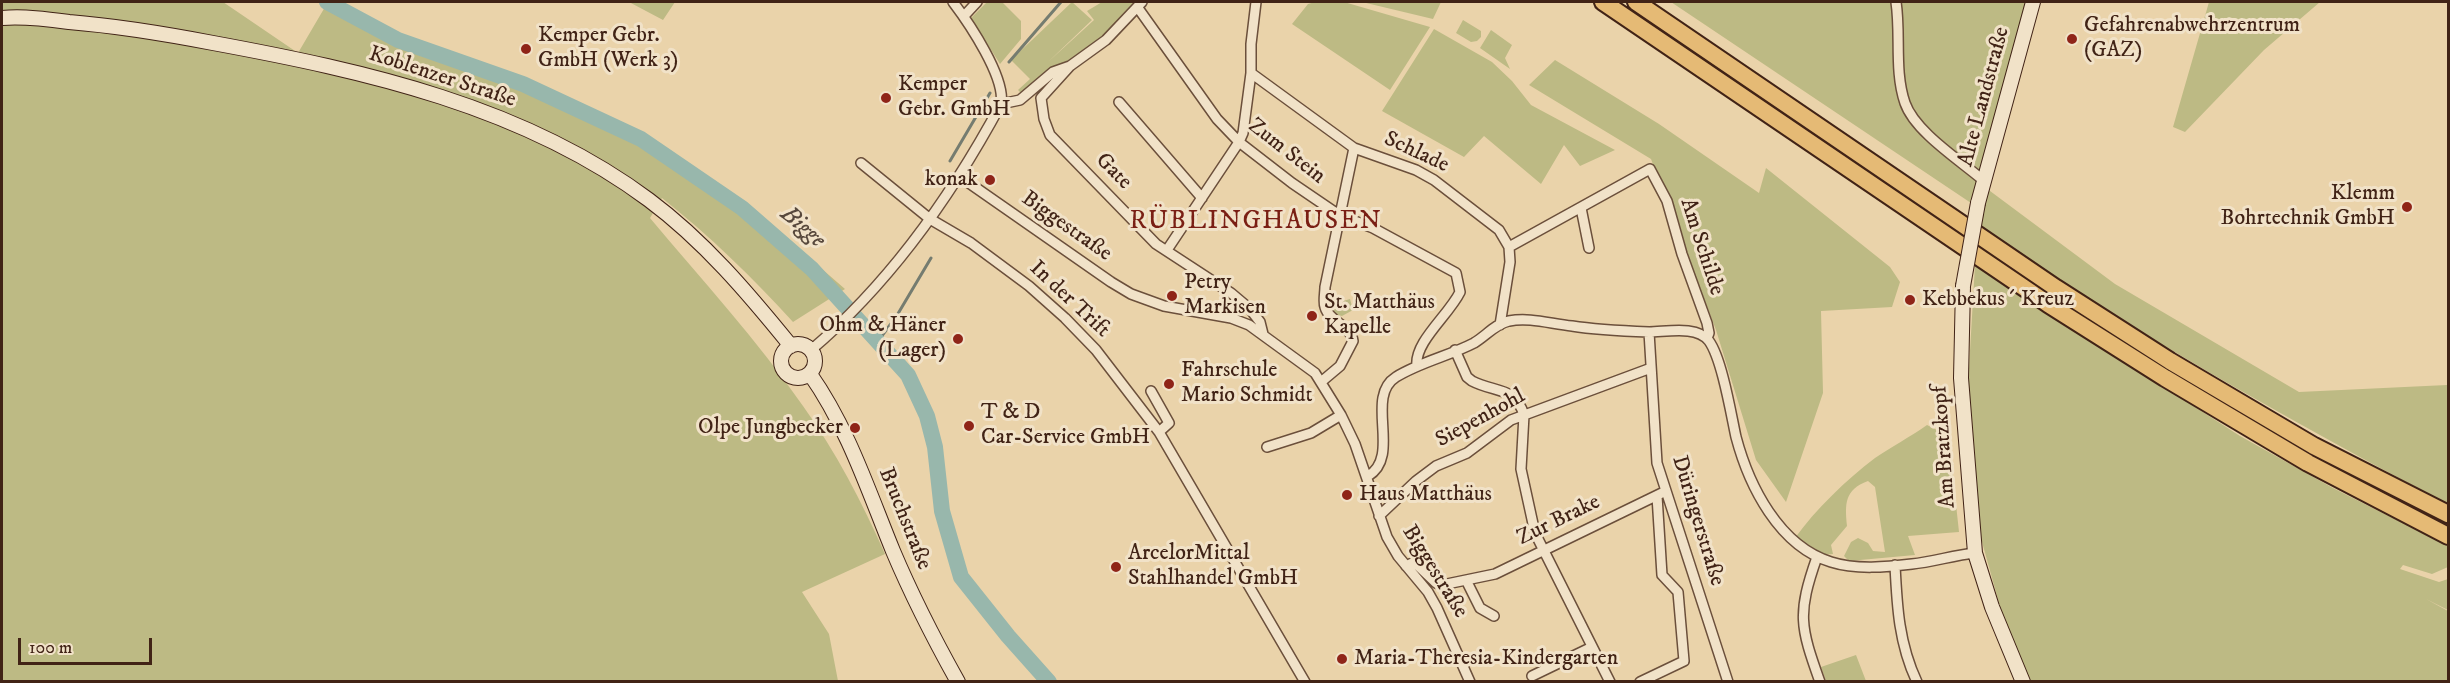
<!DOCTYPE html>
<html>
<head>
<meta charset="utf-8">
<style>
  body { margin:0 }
  #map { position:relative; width:2450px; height:683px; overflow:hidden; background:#ead3aa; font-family:"IM FELL DW Pica",serif }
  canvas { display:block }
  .frame { position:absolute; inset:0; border:3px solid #412316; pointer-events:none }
  .scale { position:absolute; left:18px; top:638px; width:134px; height:27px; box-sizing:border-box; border:3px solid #412316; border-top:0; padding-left:8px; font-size:18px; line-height:21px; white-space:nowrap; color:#412316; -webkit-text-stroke:4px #f1e2c8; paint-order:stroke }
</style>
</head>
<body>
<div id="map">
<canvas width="2450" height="683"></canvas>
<div class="frame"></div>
<div class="scale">100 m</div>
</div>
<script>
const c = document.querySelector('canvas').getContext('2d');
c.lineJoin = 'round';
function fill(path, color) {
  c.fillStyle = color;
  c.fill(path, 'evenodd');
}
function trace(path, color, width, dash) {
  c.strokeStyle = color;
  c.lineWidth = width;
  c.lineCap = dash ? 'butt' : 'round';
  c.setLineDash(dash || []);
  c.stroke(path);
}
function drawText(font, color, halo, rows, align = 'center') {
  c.font = font + ' "IM FELL DW Pica",serif';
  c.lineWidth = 6;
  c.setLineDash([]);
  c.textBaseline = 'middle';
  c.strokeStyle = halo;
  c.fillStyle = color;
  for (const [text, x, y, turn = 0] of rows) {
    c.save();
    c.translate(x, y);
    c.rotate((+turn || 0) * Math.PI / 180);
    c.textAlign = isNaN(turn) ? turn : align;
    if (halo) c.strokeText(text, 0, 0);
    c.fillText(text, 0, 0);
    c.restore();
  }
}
fill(new Path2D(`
  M2,2H223L298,53L325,7L653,139L753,209L845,289L793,322C752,277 710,236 662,198L650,218C702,280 757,340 803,406C836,452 862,502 885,554L802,592L829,634L838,681H2Z
  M629,2H675L663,20Z
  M987,2H1002L1021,21V39L1000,64L971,18Z
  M1072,2L1092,20L1048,62L1094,20L1087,11L1102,2H1138L1107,40L1067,70L1024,96L1018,90L1030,79L1011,60Z
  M1315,2H1344L1430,27L1390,90L1292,24L1308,4Z
  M1362,2H1441L1433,19Z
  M1671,2H2028L1981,175L1923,126L1908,104L1898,48L1895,49C1895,58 1894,68 1896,77C1903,125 1946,151 1979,182L1971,203Z
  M2209,2H2320L2264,50L2185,132L2173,127Z
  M1463,20L1481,31V37L1477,41L1471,42L1456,33Z
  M1434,29L1492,62L1512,81L1531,105L1615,150L1580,166L1564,145L1541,184L1484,136L1464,157L1382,111Z
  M1491,30L1512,45L1505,58L1510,69L1480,48Z
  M1555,60L1659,124L1759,193L1766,168L1890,267L1900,282L1892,307L1821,311L1823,393L1786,502L1756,460L1716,330L1651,159L1529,85Z
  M1986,188L2115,284L2299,392L2447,385L2448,387V504C2287,419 2128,330 1978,226Z
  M1975,265L2240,436L2333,488L2448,546V567L2432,574L2403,565L2400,569L2439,582L2448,579V610L2426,599L2448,611V681H2029L2007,632L1979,531L1968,385Z
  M1350,299L1353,310L1342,316L1334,314L1329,305Z
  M1927,425L1939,431L1949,440L1959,532L1908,536L1915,555L1849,561L1844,556L1851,542L1858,538L1868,543L1873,551L1885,552L1875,487L1868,481C1844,490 1845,504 1847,526L1831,545L1833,554L1820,555L1795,538C1816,509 1846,480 1875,458C1891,447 1910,437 1927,425Z
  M1856,655L1866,681H1826L1821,667Z`), '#bdba84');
trace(new Path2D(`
  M1009,62L1061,2
  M950,161L990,93
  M878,341L896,317L931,258`), '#757c70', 3);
trace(new Path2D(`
  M327,2L398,40L523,84L641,139L742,208L812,269L908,375L927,416L935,447L942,511L961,577L1008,636L1049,682`), '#98b7ac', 16);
const street = new Path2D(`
  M1896,2C1901,35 1894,71 1905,103C1915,132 1961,161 1984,181
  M1138,8L1217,119L1239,142L1292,183L1339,215L1373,228L1456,273L1460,292C1449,315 1414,342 1417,366
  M964,16L977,2
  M1070,66L1041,98L1044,119L1050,135L1156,244L1231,293L1250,309L1260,322L1263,334
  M1251,73L1354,148L1416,170L1434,180L1499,230L1509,247L1510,262L1500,325
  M1119,102L1202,198
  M1001,104L1020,100L1053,72L1070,66L1106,40L1142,2
  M861,163L930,219L971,243L1029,286L1065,318L1096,350L1159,432L1305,682
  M959,176L1111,282L1131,294L1164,306L1231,318L1249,325L1315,373L1341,415L1355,444L1387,537L1398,556L1428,592L1437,608L1470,682
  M1581,208L1589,248
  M1509,247L1650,169L1667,201L1682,254L1707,323L1709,333L1707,338
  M1167,250L1239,142L1243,133L1251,73V44L1256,2
  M1649,332L1657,463L1728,682
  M811,350C890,283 952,195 1001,104C1006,78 969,23 953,2
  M1455,350L1467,377L1472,381C1495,393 1515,386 1524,415L1521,469L1535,533L1610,682
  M1321,382L1340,366L1353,341C1351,325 1329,322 1325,307C1323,302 1325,293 1325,287L1354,148
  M1151,391L1169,423L1159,432
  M1267,447L1311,433L1341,415
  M1368,476C1402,456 1364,397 1396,377C1420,362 1449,356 1474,343C1486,336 1495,324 1509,321C1530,317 1551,324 1572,326C1597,330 1623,331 1649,332C1666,332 1697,325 1709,341C1722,359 1731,414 1736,437C1749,486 1779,546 1831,562C1856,570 1887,567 1912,564C1933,562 1954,555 1975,553
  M1379,516L1416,481L1436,466L1467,453L1511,420L1651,368
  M1817,557C1797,614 1800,626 1820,682
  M1895,565C1897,607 1899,644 1917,682
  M1406,566L1414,562L1436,583L1442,585L1495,574L1666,491
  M1467,582L1480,608L1494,616
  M1532,676L1592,647
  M1640,682L1684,661L1678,592L1662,575L1657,496`);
const secondary = new Path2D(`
  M2,18C24,16 47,19 69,22C118,26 166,34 213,43C365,71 523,106 649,200C704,241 748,293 791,346
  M1978,203L2033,2
  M1963,286L1961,378L1975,553L1992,607L2023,682
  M781 361a17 17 0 1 1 34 0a17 17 0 1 1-34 0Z
  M810,374C848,428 868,490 893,551C912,596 934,639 958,682`);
const highway = new Path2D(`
  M1603,2L2048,304L2165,378L2308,463L2448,536
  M1636,2L2056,288L2170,361L2314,446L2448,514`);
trace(street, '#6b4f3b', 12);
trace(secondary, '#412316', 16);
trace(highway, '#412316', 20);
trace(street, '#f1e2c8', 9);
trace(secondary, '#f1e2c8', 14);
trace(highway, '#e5ba75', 16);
const secondaryBridge = new Path2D(`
  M1963,286L1978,203`);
trace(secondaryBridge, '#412316', 16, []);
trace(secondaryBridge, '#f1e2c8', 14);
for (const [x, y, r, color] of [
  [2072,39,6,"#8f2418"],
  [526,49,6,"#8f2418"],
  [886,98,6,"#8f2418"],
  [990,180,6,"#8f2418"],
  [2407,207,6,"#8f2418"],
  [1172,296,6,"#8f2418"],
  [1910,300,6,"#8f2418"],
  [1312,316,6,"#8f2418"],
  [958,339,6,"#8f2418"],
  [1169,384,6,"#8f2418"],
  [969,426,6,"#8f2418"],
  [855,428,6,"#8f2418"],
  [1347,495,6,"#8f2418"],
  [1116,567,6,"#8f2418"],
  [1342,659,6,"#8f2418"]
]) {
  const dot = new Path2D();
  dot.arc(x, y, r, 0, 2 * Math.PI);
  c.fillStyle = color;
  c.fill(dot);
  trace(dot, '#f1e2c8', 2);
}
drawText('22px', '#412316', '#f1e2c8', [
  ["Gefahrenabwehrzentrum",2084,26],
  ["(GAZ)",2084,51],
  ["Kemper Gebr.",538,36],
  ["GmbH (Werk 3)",538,61],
  ["Kemper",898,85],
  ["Gebr. GmbH",898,110],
  ["konak",978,180,"right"],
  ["Klemm",2395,194,"right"],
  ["Bohrtechnik GmbH",2395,219,"right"],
  ["Petry",1184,283],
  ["Markisen",1184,308],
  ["Kebbekus´ Kreuz",1922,300],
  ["St. Matthäus",1324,303],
  ["Kapelle",1324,328],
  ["Ohm & Häner",946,326,"right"],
  ["(Lager)",946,351,"right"],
  ["Fahrschule",1181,371],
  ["Mario Schmidt",1181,396],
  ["T & D",981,413],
  ["Car-Service GmbH",981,438],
  ["Olpe Jungbecker",843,428,"right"],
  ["Haus Matthäus",1359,495],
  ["ArcelorMittal",1128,554],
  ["Stahlhandel GmbH",1128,579],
  ["Maria-Theresia-Kindergarten",1354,659]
], 'left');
drawText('22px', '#412316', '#f1e2c8', [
  ["Koblenzer Straße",442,78,18],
  ["Alte Landstraße",1985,97,-75],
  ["Zum Stein",1286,152,38],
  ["Schlade",1416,153,25],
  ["Gate",1113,172,45],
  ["Biggestraße",1066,227,35],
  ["Am Schilde",1701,247,72],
  ["In der Trift",1069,300,43],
  ["Siepenhohl",1481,419,-29],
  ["Am Bratzkopf",1945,447,-94],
  ["Bruchstraße",904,519,68],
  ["Zur Brake",1559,521,-26],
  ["Düringerstraße",1697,521,73],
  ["Biggestraße",1434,572,58]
]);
drawText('italic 24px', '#57483c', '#f1e2c8', [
  ["Bigge",802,228,41]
]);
c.letterSpacing = '1.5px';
drawText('26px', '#7a1f14', '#f1e2c8', [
  ["RÜBLINGHAUSEN",1256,223]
]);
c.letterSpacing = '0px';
</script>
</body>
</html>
